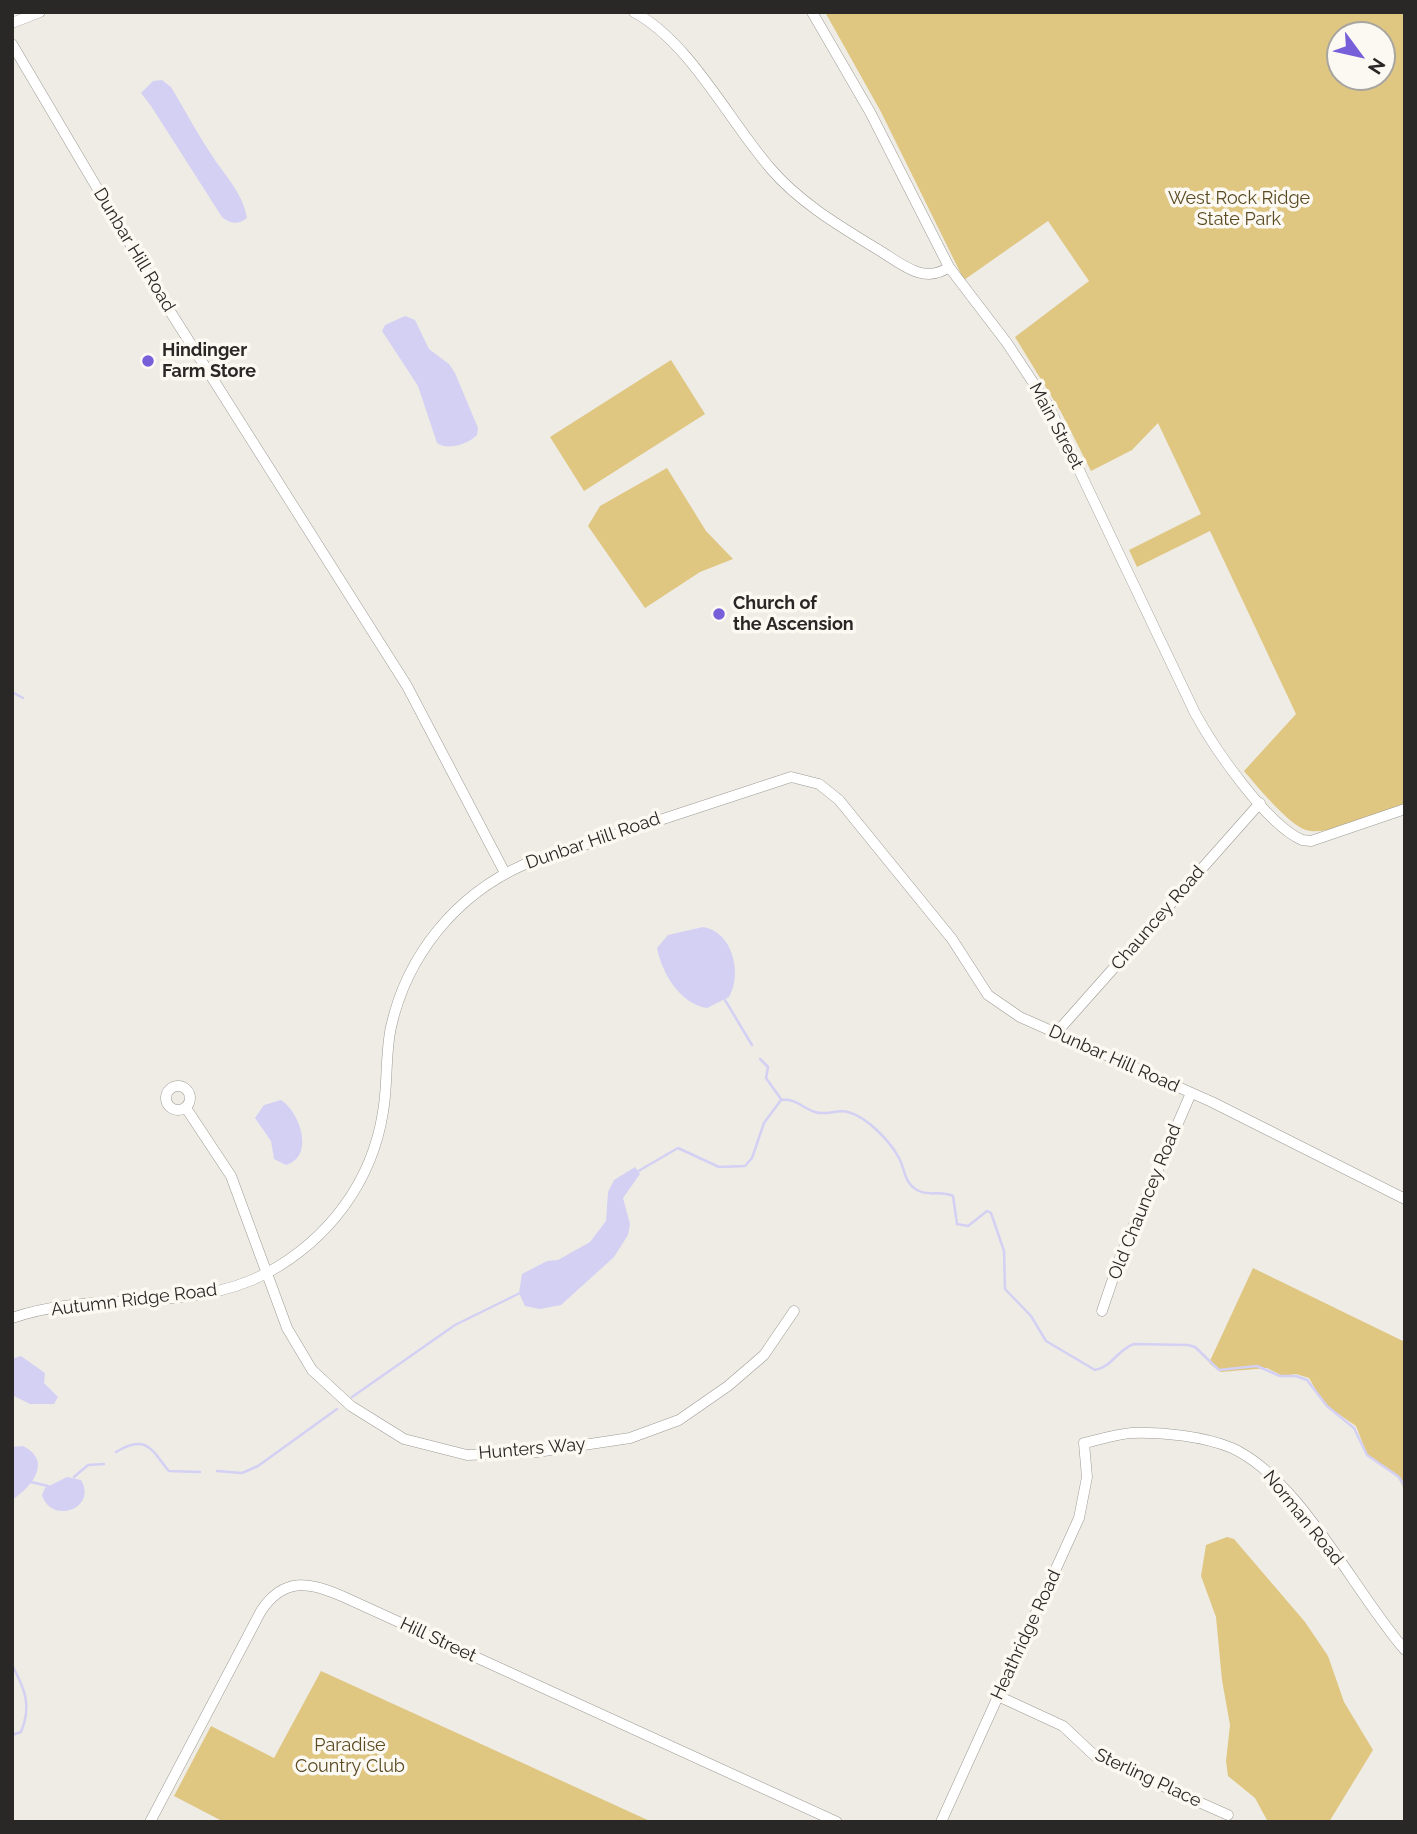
<!DOCTYPE html>
<html>
<head>
<meta charset="utf-8">
<style>
  body { margin:0 }
  #map { position:relative; width:1417px; height:1834px; overflow:hidden; background:#efece5; font-family:Raleway,sans-serif }
  canvas { display:block }
  .frame { position:absolute; inset:0; border:14px solid #292826; pointer-events:none }
  .north { position:absolute; left:1326px; top:21px; width:70px; height:70px; box-sizing:border-box; background:#fcf9f3; border:2px solid #a8a5a1; border-radius:50%; rotate:123deg; font-size:19px; font-weight:700; line-height:28px; text-align:center; color:#292826 }
  .north::after { content:''; display:block; margin:auto; width:24px; height:32px; background:#785fda; clip-path:polygon(50% 0,100% 100%,50% 72%,0 100%) }
</style>
</head>
<body>
<div id="map">
<canvas width="1417" height="1834"></canvas>
<div class="frame"></div>
<div class="north">N</div>
</div>
<script>
const c = document.querySelector('canvas').getContext('2d');
c.lineJoin = 'round';
function fill(path, color) {
  c.fillStyle = color;
  c.fill(path, 'evenodd');
}
function trace(path, color, width, dash) {
  c.strokeStyle = color;
  c.lineWidth = width;
  c.lineCap = dash ? 'butt' : 'round';
  c.setLineDash(dash || []);
  c.stroke(path);
}
function drawText(font, color, halo, rows, align = 'center') {
  c.font = font + ' Raleway,sans-serif';
  c.lineWidth = 7;
  c.setLineDash([]);
  c.textBaseline = 'middle';
  c.strokeStyle = halo;
  c.fillStyle = color;
  for (const [text, x, y, turn = 0] of rows) {
    c.save();
    c.translate(x, y);
    c.rotate((+turn || 0) * Math.PI / 180);
    c.textAlign = isNaN(turn) ? turn : align;
    if (halo) c.strokeText(text, 0, 0);
    c.fillText(text, 0, 0);
    c.restore();
  }
}
fill(new Path2D(`
  M825,12H1405V804C1382,812 1329,837 1306,830C1289,825 1256,785 1244,771L1296,714L1210,531L1137,567L1129,550L1201,514L1158,423L1132,450L1091,471L1061,412L1015,337L1089,281L1048,221L964,280L881,112ZM1340,35H1382V77H1340Z
  M671,360L705,414L584,491L550,437Z
  M667,468L706,531L733,559L700,572L645,608L588,526L600,506Z
  M1253,1268L1405,1342V1491L1398,1477L1367,1454L1356,1426L1324,1404L1309,1378L1296,1374L1283,1376L1267,1368L1221,1372L1209,1363Z
  M1227,1537L1234,1539L1305,1622L1328,1656L1344,1702L1373,1750L1329,1822H1268L1255,1798L1228,1776L1226,1761L1230,1725L1222,1680L1216,1617L1201,1576L1206,1545Z
  M321,1671L652,1822H224L174,1796L211,1726L274,1758Z`), '#dfc681');
fill(new Path2D(`
  M162,80L171,87C185,110 198,135 213,157C227,178 243,194 247,218C239,225 230,224 222,217L151,106L141,93L153,81Z
  M405,316L415,320L429,349L449,364L455,373L478,428L477,435C468,444 448,451 437,443L418,386L382,331L385,325Z
  M703,927C732,931 743,973 729,997L707,1008C680,1004 662,973 657,948L668,935Z
  M281,1100C299,1111 316,1156 286,1165L274,1159L271,1141L255,1118L264,1105Z
  M635,1167L640,1174L623,1198L630,1224L628,1235L614,1257L561,1305L540,1309L525,1306L519,1293L522,1274L547,1261L558,1260L590,1242L606,1221L608,1192L614,1180Z
  M21,1356L45,1373L44,1383L58,1397L54,1404H30L12,1395V1359Z
  M23,1446C53,1461 32,1487 12,1500V1447Z
  M67,1477L81,1480C98,1509 51,1525 42,1495L45,1488Z`), '#d3d0f4');
trace(new Path2D(`
  M12,692L23,698
  M725,1000L752,1045
  M760,1059L768,1067L766,1078L781,1099
  M635,1173L678,1148L719,1167L745,1166L752,1158L764,1123L781,1100C796,1098 802,1108 815,1112C826,1116 837,1109 848,1112C867,1117 890,1141 899,1158C905,1169 904,1183 917,1190C929,1197 940,1190 953,1196L957,1224L968,1226L987,1211L991,1213L1004,1251L1005,1289L1031,1316L1046,1341L1095,1370C1112,1367 1118,1349 1134,1344L1188,1345L1195,1347L1219,1370L1257,1366L1280,1376H1296L1307,1380L1327,1406L1354,1428L1367,1455L1399,1477L1405,1487
  M352,1397L455,1325L520,1293
  M116,1452C148,1432 153,1453 169,1471L200,1472
  M217,1471L242,1473L258,1466L337,1409
  M74,1477L88,1465L104,1464
  M31,1482L48,1486
  M12,1665C25,1689 32,1706 21,1732L12,1735`), '#d3d0f4', 2.5);
const street = new Path2D(`
  M634,12C691,43 728,120 771,169C801,204 843,228 882,252C904,266 925,284 949,267
  M812,12L870,112L949,267L1007,343L1048,405L1195,713C1214,748 1266,824 1302,840L1311,841L1405,809
  M12,23L40,12
  M12,44L168,308L407,686L505,873
  M1057,1032L1260,803
  M166 1098a12 12 0 1 1 24 0a12 12 0 1 1-24 0Z
  M186,1108L231,1176L287,1328L312,1370L351,1406L404,1439L467,1455L537,1452L630,1438L679,1420L728,1386L764,1355L794,1311
  M1102,1311L1121,1255L1191,1093
  M12,1318C94,1289 188,1315 267,1273C329,1239 372,1182 383,1112C388,1084 385,1055 391,1027C407,955 456,895 523,865L791,777L819,784L839,800L952,939L988,995L1020,1017L1212,1102L1405,1199
  M998,1696L1063,1726L1095,1756L1228,1815
  M150,1822L261,1611C284,1576 311,1582 344,1597L837,1822
  M941,1822L1079,1518L1087,1477L1084,1443C1099,1440 1116,1434 1132,1433C1162,1432 1203,1436 1232,1448C1300,1479 1355,1593 1405,1650`);
trace(street, '#9d9a94', 11);
trace(street, '#fff', 10);
for (const [x, y, r, color] of [
  [148,361,7,"#785fda"],
  [719,614,7,"#785fda"]
]) {
  const dot = new Path2D();
  dot.arc(x, y, r, 0, 2 * Math.PI);
  c.fillStyle = color;
  c.fill(dot);
  trace(dot, '#fcf9f3', 2.5);
}
drawText('18px', '#5a4b23', '#fcf9f3', [
  ["West Rock Ridge",1239,199],
  ["State Park",1239,220],
  ["Paradise",350,1746],
  ["Country Club",350,1767]
]);
drawText('18px', '#292826', '#fcf9f3', [
  ["Dunbar Hill Road",134,250,59],
  ["Main Street",1056,426,62],
  ["Dunbar Hill Road",593,841,-19],
  ["Chauncey Road",1158,918,-49],
  ["Dunbar Hill Road",1114,1059,24],
  ["Old Chauncey Road",1145,1202,-68],
  ["Autumn Ridge Road",134,1300,-7],
  ["Hunters Way",532,1449,-5],
  ["Norman Road",1303,1518,51],
  ["Heathridge Road",1026,1635,-65],
  ["Hill Street",438,1640,25],
  ["Sterling Place",1148,1778,25]
]);
drawText('bold 18px', '#292826', '#fcf9f3', [
  ["Hindinger",162,351],
  ["Farm Store",162,372],
  ["Church of",733,604],
  ["the Ascension",733,625]
], 'left');
</script>
</body>
</html>
